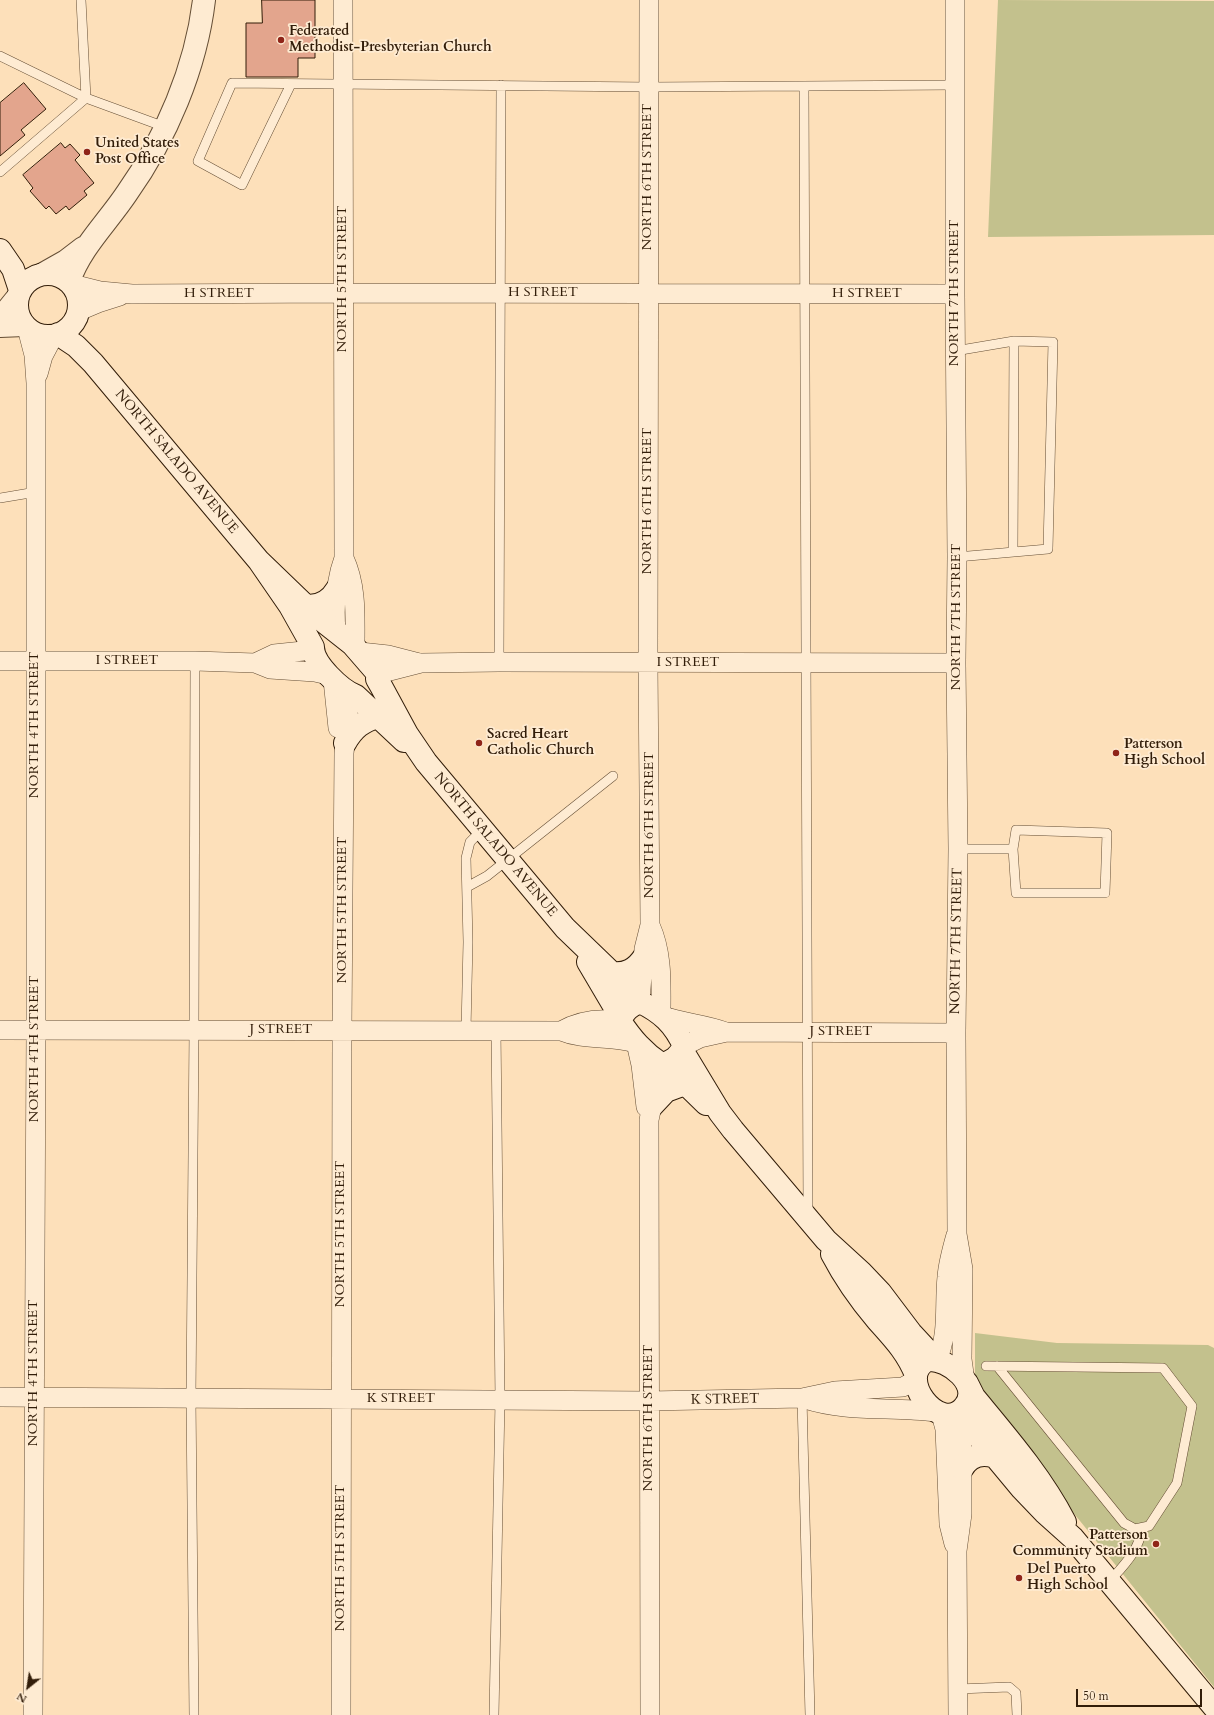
<!DOCTYPE html>
<html>
<head>
<meta charset="utf-8">
<style>
  body { margin:0 }
  #map { position:relative; width:1214px; height:1715px; overflow:hidden; background:#fde0ba; font-family:Cardo,serif }
  canvas { display:block }
  .north { position:absolute; left:8px; top:1667px; width:40px; height:40px; -webkit-text-stroke:3px #feebd2; paint-order:stroke; rotate:210deg; font-size:11px; font-weight:700; line-height:16px; text-align:center; color:#321d09 }
  .north::after { content:''; display:block; margin:auto; width:14px; height:18px; background:#321d09; clip-path:polygon(50% 0,100% 100%,50% 72%,0 100%) }
  .scale { position:absolute; left:1076px; top:1689px; width:126px; height:18px; box-sizing:border-box; border:2px solid #321d09; border-top:0; padding-left:5px; font-size:12px; line-height:14px; white-space:nowrap; color:#321d09; -webkit-text-stroke:3px #feebd2; paint-order:stroke }
</style>
</head>
<body>
<div id="map">
<canvas width="1214" height="1715"></canvas>
<div class="north">N</div>
<div class="scale">50 m</div>
</div>
<script>
const c = document.querySelector('canvas').getContext('2d');
c.lineJoin = 'round';
function fill(path, color) {
  c.fillStyle = color;
  c.fill(path, 'evenodd');
}
function trace(path, color, width, dash) {
  c.strokeStyle = color;
  c.lineWidth = width;
  c.lineCap = dash ? 'butt' : 'round';
  c.setLineDash(dash || []);
  c.stroke(path);
}
function drawText(font, color, halo, rows, align = 'center') {
  c.font = font + ' Cardo,serif';
  c.lineWidth = 3.5;
  c.setLineDash([]);
  c.textBaseline = 'middle';
  c.strokeStyle = halo;
  c.fillStyle = color;
  for (const [text, x, y, turn = 0] of rows) {
    c.save();
    c.translate(x, y);
    c.rotate((+turn || 0) * Math.PI / 180);
    c.textAlign = isNaN(turn) ? turn : align;
    if (halo) c.strokeText(text, 0, 0);
    c.fillText(text, 0, 0);
    c.restore();
  }
}
fill(new Path2D(`
  M998,0L1214,1V235L988,237Z
  M975,1333L1057,1343L1208,1345L1214,1348V1687L984,1402L975,1380Z`), '#c3c18d');
const building = new Path2D(`
  M262,0H315V58H298V77H246V23H262Z
  M24,83L46,109L21,130L25,135L0,156V103Z
  M61,143L65,148L70,144L80,155L75,160L94,183L84,191L87,195L69,210L66,206L56,214L49,206L46,209L30,191L33,188L23,175Z`);
fill(building, '#e3a58d');
trace(building, '#321d09', 1);
const service = new Path2D(`
  M0,56L86,98L165,127
  M291,84L242,185L198,161L232,83L649,87L955,85
  M804,86L808,1212
  M0,172L86,98L81,0
  M955,351L1014,341L1053,342L1048,549L957,557
  M0,498L36,492
  M1013,552L1014,341
  M499,662L501,85
  M958,849H1013L1016,893H1105L1107,833L1016,830L1013,849
  M467,887L487,876L613,776
  M466,1030L468,942L466,858L470,842L482,830
  M986,1366L1163,1368L1192,1406L1177,1483L1149,1526L1135,1529L1124,1523L997,1366
  M802,1398L810,1715
  M1109,1582C1124,1565 1139,1551 1142,1528
  M958,1689L1009,1687L1016,1693L1017,1715
  M194,1715L191,1398L194,1030L195,661
  M494,1715L500,1400L496,1030`);
const minor = new Path2D(`
  M955,0V294L957,557L956,663L958,849L956,1033L957,1234L963,1269L962,1359L965,1381
  M72,284L100,291L132,294L343,293L955,294
  M79,311L98,303L120,296
  M27,328L34,355L36,383V1030L33,1715
  M38,374L43,356L54,335
  M344,558C357,586 355,616 355,646
  M336,631C334,607 336,580 344,558L343,0
  M360,652L388,655L419,663
  M0,661H195L255,663L270,669L315,672L328,675
  M255,663L274,654L313,650
  M378,674L421,663L499,662L956,663
  M333,680L338,728
  M650,925C663,954 661,983 661,1014
  M640,1002L644,949L650,925L648,662L649,0
  M663,1016C683,1023 705,1024 726,1032
  M0,1030L561,1031C585,1041 610,1035 635,1043
  M561,1031C580,1020 599,1018 620,1021
  M636,1043L641,1065L646,1107
  M684,1046L700,1038L727,1032L956,1033
  M937,1360C949,1334 944,1305 947,1277C948,1263 952,1249 956,1235
  M0,1397L649,1401L802,1398L835,1391L903,1387L912,1382L916,1377
  M805,1399C848,1413 892,1406 936,1412
  M941,1414L945,1429L949,1524L954,1544
  M954,1414L959,1425L962,1439V1514L957,1551L958,1715
  M341,1715L342,1030L344,753L348,718L349,693
  M650,1715L649,1120L661,1064`);
const tertiary = new Path2D(`
  M43,274L66,261L83,248
  M69,281C81,247 107,223 127,193C166,138 196,68 204,0
  M0,319L17,298
  M0,326L24,325`);
const secondary = new Path2D(`
  M0,250L13,269L20,290
  M17 305a31 31 0 1 1 62 0a31 31 0 1 1-62 0Z
  M58,334L76,346L93,363L259,561L290,606L313,647C313,664 341,690 356,696L404,741
  M259,561L314,614L352,644L378,674L377,679L381,686L407,734L426,762L565,928L620,981L637,1003
  M306,606C320,607 330,601 337,589
  M345,743C353,729 362,721 378,717
  M588,962L621,1018
  M611,973C626,975 636,969 644,957
  M640,1002C661,1012 674,1024 684,1046C679,1056 673,1062 661,1064C643,1052 632,1039 620,1021C624,1011 630,1006 640,1002Z
  M682,1050L720,1113L733,1130L826,1240L861,1272L880,1292L911,1333L936,1360
  M664,1063L706,1104
  M651,1107L666,1091L685,1084
  M832,1254C844,1277 860,1300 877,1320C893,1338 907,1352 916,1375
  M928,1360C948,1358 983,1386 964,1407C940,1436 894,1376 928,1360Z
  M967,1383L974,1397C1007,1437 1041,1476 1065,1522
  M958,1412L1022,1489L1044,1512L1073,1538L1214,1707
  M962,1469C969,1456 981,1452 995,1457`);
trace(service, '#654e35', 10);
trace(minor, '#654e35', 20);
trace(tertiary, '#654e35', 24);
trace(secondary, '#321d09', 24);
trace(service, '#feebd2', 9);
trace(minor, '#feebd2', 19);
trace(tertiary, '#feebd2', 22);
trace(secondary, '#feebd2', 22);
for (const [x, y, r, color] of [
  [281,40,4,"#8f2418"],
  [87,152,4,"#8f2418"],
  [479,743,4,"#8f2418"],
  [1116,753,4,"#8f2418"],
  [1156,1544,4,"#8f2418"],
  [1019,1578,4,"#8f2418"]
]) {
  const dot = new Path2D();
  dot.arc(x, y, r, 0, 2 * Math.PI);
  c.fillStyle = color;
  c.fill(dot);
  trace(dot, '#feebd2', 1.5);
}
drawText('bold 14px', '#321d09', '#feebd2', [
  ["Federated",289,32],
  ["Methodist-Presbyterian Church",289,48],
  ["United States",95,144],
  ["Post Office",95,160],
  ["Sacred Heart",487,735],
  ["Catholic Church",487,751],
  ["Patterson",1124,745],
  ["High School",1124,761],
  ["Patterson",1148,1536,"right"],
  ["Community Stadium",1148,1552,"right"],
  ["Del Puerto",1027,1570],
  ["High School",1027,1586]
], 'left');
drawText('14px', '#321d09', '#feebd2', [
  ["NORTH 6TH STREET",648,177,-90],
  ["NORTH 5TH STREET",343,279,-90],
  ["H STREET",543,293],
  ["NORTH 7TH STREET",955,293,-90],
  ["H STREET",219,294],
  ["H STREET",867,294],
  ["NORTH SALADO AVENUE",176,462,50],
  ["NORTH 6TH STREET",648,501,-90],
  ["NORTH 7TH STREET",957,617,-90],
  ["I STREET",127,661],
  ["I STREET",688,663],
  ["NORTH 4TH STREET",35,725,-90],
  ["NORTH 6TH STREET",650,825,-90],
  ["NORTH SALADO AVENUE",495,845,50],
  ["NORTH 5TH STREET",343,910,-90],
  ["NORTH 7TH STREET",957,941,-89],
  ["J STREET",281,1030],
  ["J STREET",841,1032],
  ["NORTH 4TH STREET",35,1049,-90],
  ["NORTH 5TH STREET",341,1234,-90],
  ["NORTH 4TH STREET",34,1373,-90],
  ["K STREET",401,1399],
  ["K STREET",725,1400,-1],
  ["NORTH 6TH STREET",649,1418,-90],
  ["NORTH 5TH STREET",341,1558,-90]
]);
</script>
</body>
</html>
